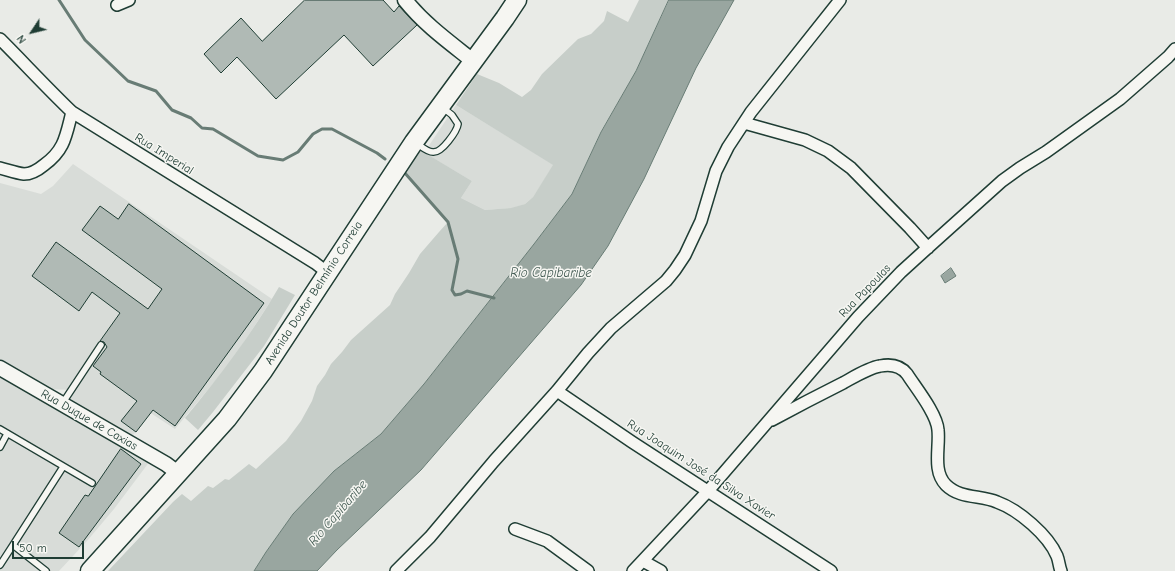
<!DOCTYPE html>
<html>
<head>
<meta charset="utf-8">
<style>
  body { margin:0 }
  #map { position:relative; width:1175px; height:571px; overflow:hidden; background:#e9ebe7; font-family:"Comic Neue",sans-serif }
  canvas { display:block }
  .north { position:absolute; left:12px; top:12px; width:40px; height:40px; -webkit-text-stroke:3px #f6f6f2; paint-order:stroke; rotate:235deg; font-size:11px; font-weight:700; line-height:16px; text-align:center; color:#1f3d34 }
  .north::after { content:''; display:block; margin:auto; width:14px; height:18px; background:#1f3d34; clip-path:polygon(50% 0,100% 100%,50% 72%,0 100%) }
  .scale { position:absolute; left:12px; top:541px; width:72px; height:18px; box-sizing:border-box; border:2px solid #1f3d34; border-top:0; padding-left:5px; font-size:12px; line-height:14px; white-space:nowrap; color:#1f3d34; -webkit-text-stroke:3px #f6f6f2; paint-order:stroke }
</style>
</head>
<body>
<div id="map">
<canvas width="1175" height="571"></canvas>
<div class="north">N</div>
<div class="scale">50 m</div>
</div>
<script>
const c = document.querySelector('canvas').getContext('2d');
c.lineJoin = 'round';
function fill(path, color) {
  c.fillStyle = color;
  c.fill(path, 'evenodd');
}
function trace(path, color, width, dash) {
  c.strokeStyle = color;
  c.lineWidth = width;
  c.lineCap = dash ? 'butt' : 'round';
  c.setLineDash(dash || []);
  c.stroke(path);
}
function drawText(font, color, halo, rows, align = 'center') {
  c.font = font + ' "Comic Neue",sans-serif';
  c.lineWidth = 3;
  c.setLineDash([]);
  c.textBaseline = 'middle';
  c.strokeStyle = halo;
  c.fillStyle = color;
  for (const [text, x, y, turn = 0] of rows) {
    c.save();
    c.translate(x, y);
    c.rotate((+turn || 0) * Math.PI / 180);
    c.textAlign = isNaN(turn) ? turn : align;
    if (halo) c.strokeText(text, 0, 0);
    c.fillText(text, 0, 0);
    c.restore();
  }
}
fill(new Path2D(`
  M456,105L554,165L533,197L525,204L513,208L485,210L461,198L472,181L424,153Z
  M73,164L272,299L235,356L216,380L175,429L149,412L134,434L132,435L73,402L71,398L74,390L49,389L0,360V183L41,194L53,186Z
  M0,371L150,461L114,509L87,541L59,571H0Z`), '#d8dcd8');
fill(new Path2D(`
  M639,0H669L636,71L601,131L572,194L534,244L424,384L381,434L334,471L293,514L266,552L254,571H108L173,502L182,494L191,501L208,486L213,488L225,479L229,480L249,464L256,469L286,441L301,421L312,401L317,386L325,375L331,364L342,352L351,340L390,305L395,294L409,273L420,254L439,232L448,222L404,172L411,159L420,150L472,181L461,198L485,210L511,208L525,204L533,197L553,165L456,105L477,74L499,83L522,97L531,90L542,74L578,39L591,34L604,21L607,11L628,22Z
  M279,287L295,295L264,346L213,412L198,430L185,418C220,376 251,335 279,287Z`), '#c7cec9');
const water = new Path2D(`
  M669,0H734L696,68L644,179L608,246L581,285L421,470L337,550L317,571H254L266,552L293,514L334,471L381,434L424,384L534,244L572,194L601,132L636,71Z
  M951,268L956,276L945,283L941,276Z`);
fill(water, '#99a6a0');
trace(water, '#687c75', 1);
trace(new Path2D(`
  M59,0L85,40L128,81L156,91L172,110L191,118L202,128L213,129L258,156L283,160L298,152L313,134L322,129H332L377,153L385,159
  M404,172L448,222L458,259L452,290L455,295L461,294L467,291L494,298`), '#687c75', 3);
const building = new Path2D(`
  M305,0H383L394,12L399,6L417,25L373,66L344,35L276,99L237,57L221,73L204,54L241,18L262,41Z
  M129,204L264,303L175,426L153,410L136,432L121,421L137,401L100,374L101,372L93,366L107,347L104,342L100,341L120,313L92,292L79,311L32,276L56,242L148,309L162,289L82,230L100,206L118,219Z
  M121,449L141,464L79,547L59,533L85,495L88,496Z`);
fill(building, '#b0bab5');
trace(building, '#1f3d34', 1);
const service = new Path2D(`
  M416,143C421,146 427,152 433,152C442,153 457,131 458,124L452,115L442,107
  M62,404L101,345
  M0,429L92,483
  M0,447L7,434
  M0,565L13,545
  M46,571L13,545L63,467`);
const minor = new Path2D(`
  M117,5L129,0
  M0,39C24,63 47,88 72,112L315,263L328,273
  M744,123L805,140L828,151L851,168L910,228L928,248
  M0,168C8,170 16,173 24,174C32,174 38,170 44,165C65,150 66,135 72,112
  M557,391L632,442L831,571
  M772,420C796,407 819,395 843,383C854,377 868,368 880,366C890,364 900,365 907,374C916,388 937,414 938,430C940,447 932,471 946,485C960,499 981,495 997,502C1019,510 1048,535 1057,556C1059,561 1059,566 1061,571
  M515,529L547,541L588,571
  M643,561L661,571
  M396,571L430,537L494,461L557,391L588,353L611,328L666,281L675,270L685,255L701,221L716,171L728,147L751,112L840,0
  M633,571L708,491L858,317L901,272L923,252L1002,181L1020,168L1046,152L1120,99L1168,57L1175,49`);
const tertiary = new Path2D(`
  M405,0C424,24 449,42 473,61
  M0,368L166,464L178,473`);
const primary = new Path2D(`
  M90,571L227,419L263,371L414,142L505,18L517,0`);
trace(service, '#1f3d34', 8);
trace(minor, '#1f3d34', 14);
trace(tertiary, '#1f3d34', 17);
trace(primary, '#1f3d34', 21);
trace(service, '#f6f6f2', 5.5);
trace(minor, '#f6f6f2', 11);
trace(tertiary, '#f6f6f2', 14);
trace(primary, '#f6f6f2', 18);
drawText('12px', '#1f3d34', '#f6f6f2', [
  ["Rua Imperial",164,154,32],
  ["Rua Papoulas",865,291,-46],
  ["Avenida Doutor Belmínio Correia",314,293,-57],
  ["Rua Duque de Caxias",89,420,30],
  ["Rua Joaquim José da Silva Xavier",701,470,33]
]);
drawText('italic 13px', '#445c54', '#f6f6f2', [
  ["Rio Capibaribe",551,273],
  ["Rio Capibaribe",338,513,-49]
]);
</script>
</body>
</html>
